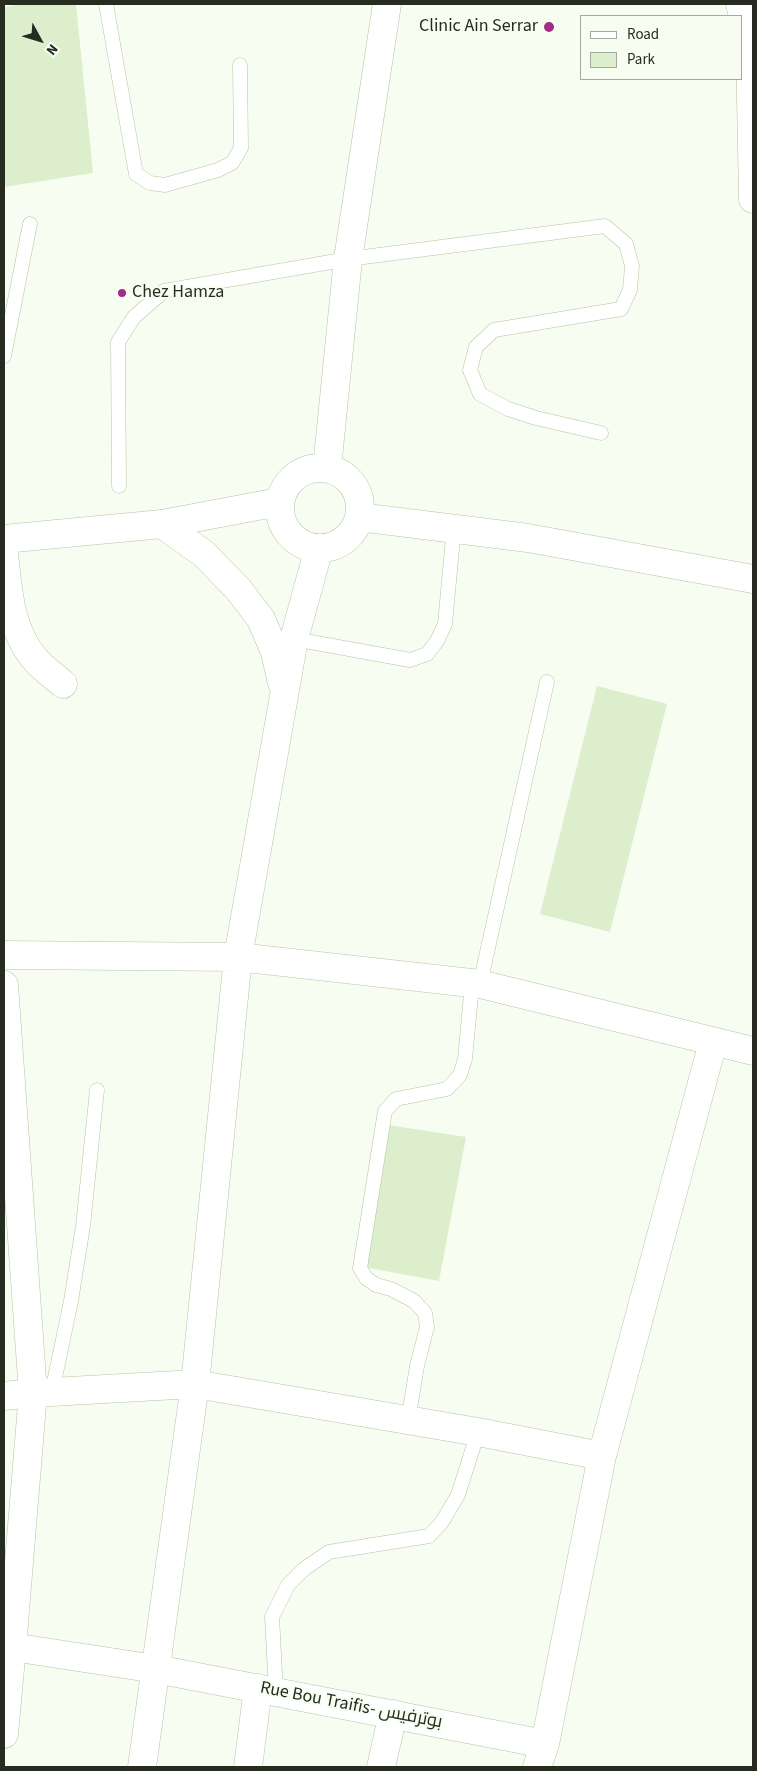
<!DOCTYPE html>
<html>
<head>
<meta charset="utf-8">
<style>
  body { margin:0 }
  #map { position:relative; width:757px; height:1771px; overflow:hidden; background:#f7fef1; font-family:"Source Sans 3",sans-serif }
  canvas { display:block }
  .frame { position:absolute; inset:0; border:5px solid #262c20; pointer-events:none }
  .legend { position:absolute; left:580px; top:15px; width:162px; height:65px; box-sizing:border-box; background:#f7fef1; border:1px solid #a3aa9d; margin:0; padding:6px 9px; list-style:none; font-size:15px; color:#262c20 }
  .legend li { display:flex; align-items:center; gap:10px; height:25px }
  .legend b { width:25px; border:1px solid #a3aa9d }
  .north { position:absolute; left:15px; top:15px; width:50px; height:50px; -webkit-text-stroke:4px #f7fef1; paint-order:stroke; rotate:129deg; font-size:14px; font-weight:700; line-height:20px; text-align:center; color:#262c20 }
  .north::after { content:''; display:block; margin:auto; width:18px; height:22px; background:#262c20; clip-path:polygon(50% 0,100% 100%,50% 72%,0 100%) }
</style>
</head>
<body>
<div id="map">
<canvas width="757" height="1771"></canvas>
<div class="frame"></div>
<ul class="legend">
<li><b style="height:6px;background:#fff"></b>Road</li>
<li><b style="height:14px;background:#dceecb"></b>Park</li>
</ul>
<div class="north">N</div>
</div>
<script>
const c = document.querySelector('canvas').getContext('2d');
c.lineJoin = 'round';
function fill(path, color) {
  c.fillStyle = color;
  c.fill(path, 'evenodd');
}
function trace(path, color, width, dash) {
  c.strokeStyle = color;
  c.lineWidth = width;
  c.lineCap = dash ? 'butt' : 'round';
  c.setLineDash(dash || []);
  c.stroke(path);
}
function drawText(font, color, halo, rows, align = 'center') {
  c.font = font + ' "Source Sans 3",Cairo,sans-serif';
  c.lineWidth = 4.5;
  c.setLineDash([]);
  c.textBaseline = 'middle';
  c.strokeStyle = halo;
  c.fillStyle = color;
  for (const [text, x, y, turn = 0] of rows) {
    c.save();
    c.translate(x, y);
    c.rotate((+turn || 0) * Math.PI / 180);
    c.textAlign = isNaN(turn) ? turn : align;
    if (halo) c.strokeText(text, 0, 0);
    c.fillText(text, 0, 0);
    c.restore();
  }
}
fill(new Path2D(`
  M23,4H76L93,173L4,187V7Z
  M597,686L667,704L610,932L540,914Z
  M382,1124L466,1137L439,1281L364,1267Z`), '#dceecb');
const service = new Path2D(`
  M106,4L136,174L150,183L165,185L218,170L232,163L241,148L240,65
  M4,356L30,224
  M119,486L118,342L134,317L164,291L348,259L605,226L626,244L632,266L630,290L621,309L494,330L476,347L470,370L480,394L508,409L536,418L601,433
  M294,639L410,660L427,654L437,641L445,624L454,527
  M480,984L547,682
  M52,1392L71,1301L83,1226L97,1090
  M408,1421L417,1366L427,1327L425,1313L414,1301L391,1289L376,1285L366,1278L360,1268L385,1111L396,1099L447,1089L460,1075L465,1059L472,984
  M276,1692L272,1617L288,1585L304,1569L329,1552L429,1536L442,1522L458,1495L478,1432`);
const minor = new Path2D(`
  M740,4L750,46L753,199
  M280 508a40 40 0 1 1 80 0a40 40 0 1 1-80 0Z
  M327,468L348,259L387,4
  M359,517L528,538L753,579
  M162,524L204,554L238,589L261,619L275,652L282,683
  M4,539L162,524L279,502
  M4,554C8,590 10,629 34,658C42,668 54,676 63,684
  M4,955L238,957L480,984L753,1051
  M4,985L33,1393L12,1647L156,1669L545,1744
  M4,1396L33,1393L195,1384L478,1432L602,1456
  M4,1734L12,1647
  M142,1767L195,1384L238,957L294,639L319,548
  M248,1767L258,1688
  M381,1767L393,1714
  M537,1767L545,1744L602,1456L713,1042`);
trace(service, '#b4c4a5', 15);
trace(minor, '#b4c4a5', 29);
trace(service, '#fff', 14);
trace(minor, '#fff', 28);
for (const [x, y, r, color] of [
  [549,27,6,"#a22d86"],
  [122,293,5,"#a22d86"]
]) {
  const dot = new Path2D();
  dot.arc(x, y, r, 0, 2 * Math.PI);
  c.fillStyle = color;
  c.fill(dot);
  trace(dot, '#f7fef1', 2);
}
drawText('18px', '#262c20', '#f7fef1', [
  ["Clinic Ain Serrar",538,27],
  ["Chez Hamza",132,293,"left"]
], 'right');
drawText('18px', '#262c20', '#f7fef1', [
  ["Rue Bou Traifis- بوترفيس",351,1706,11]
]);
</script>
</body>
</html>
